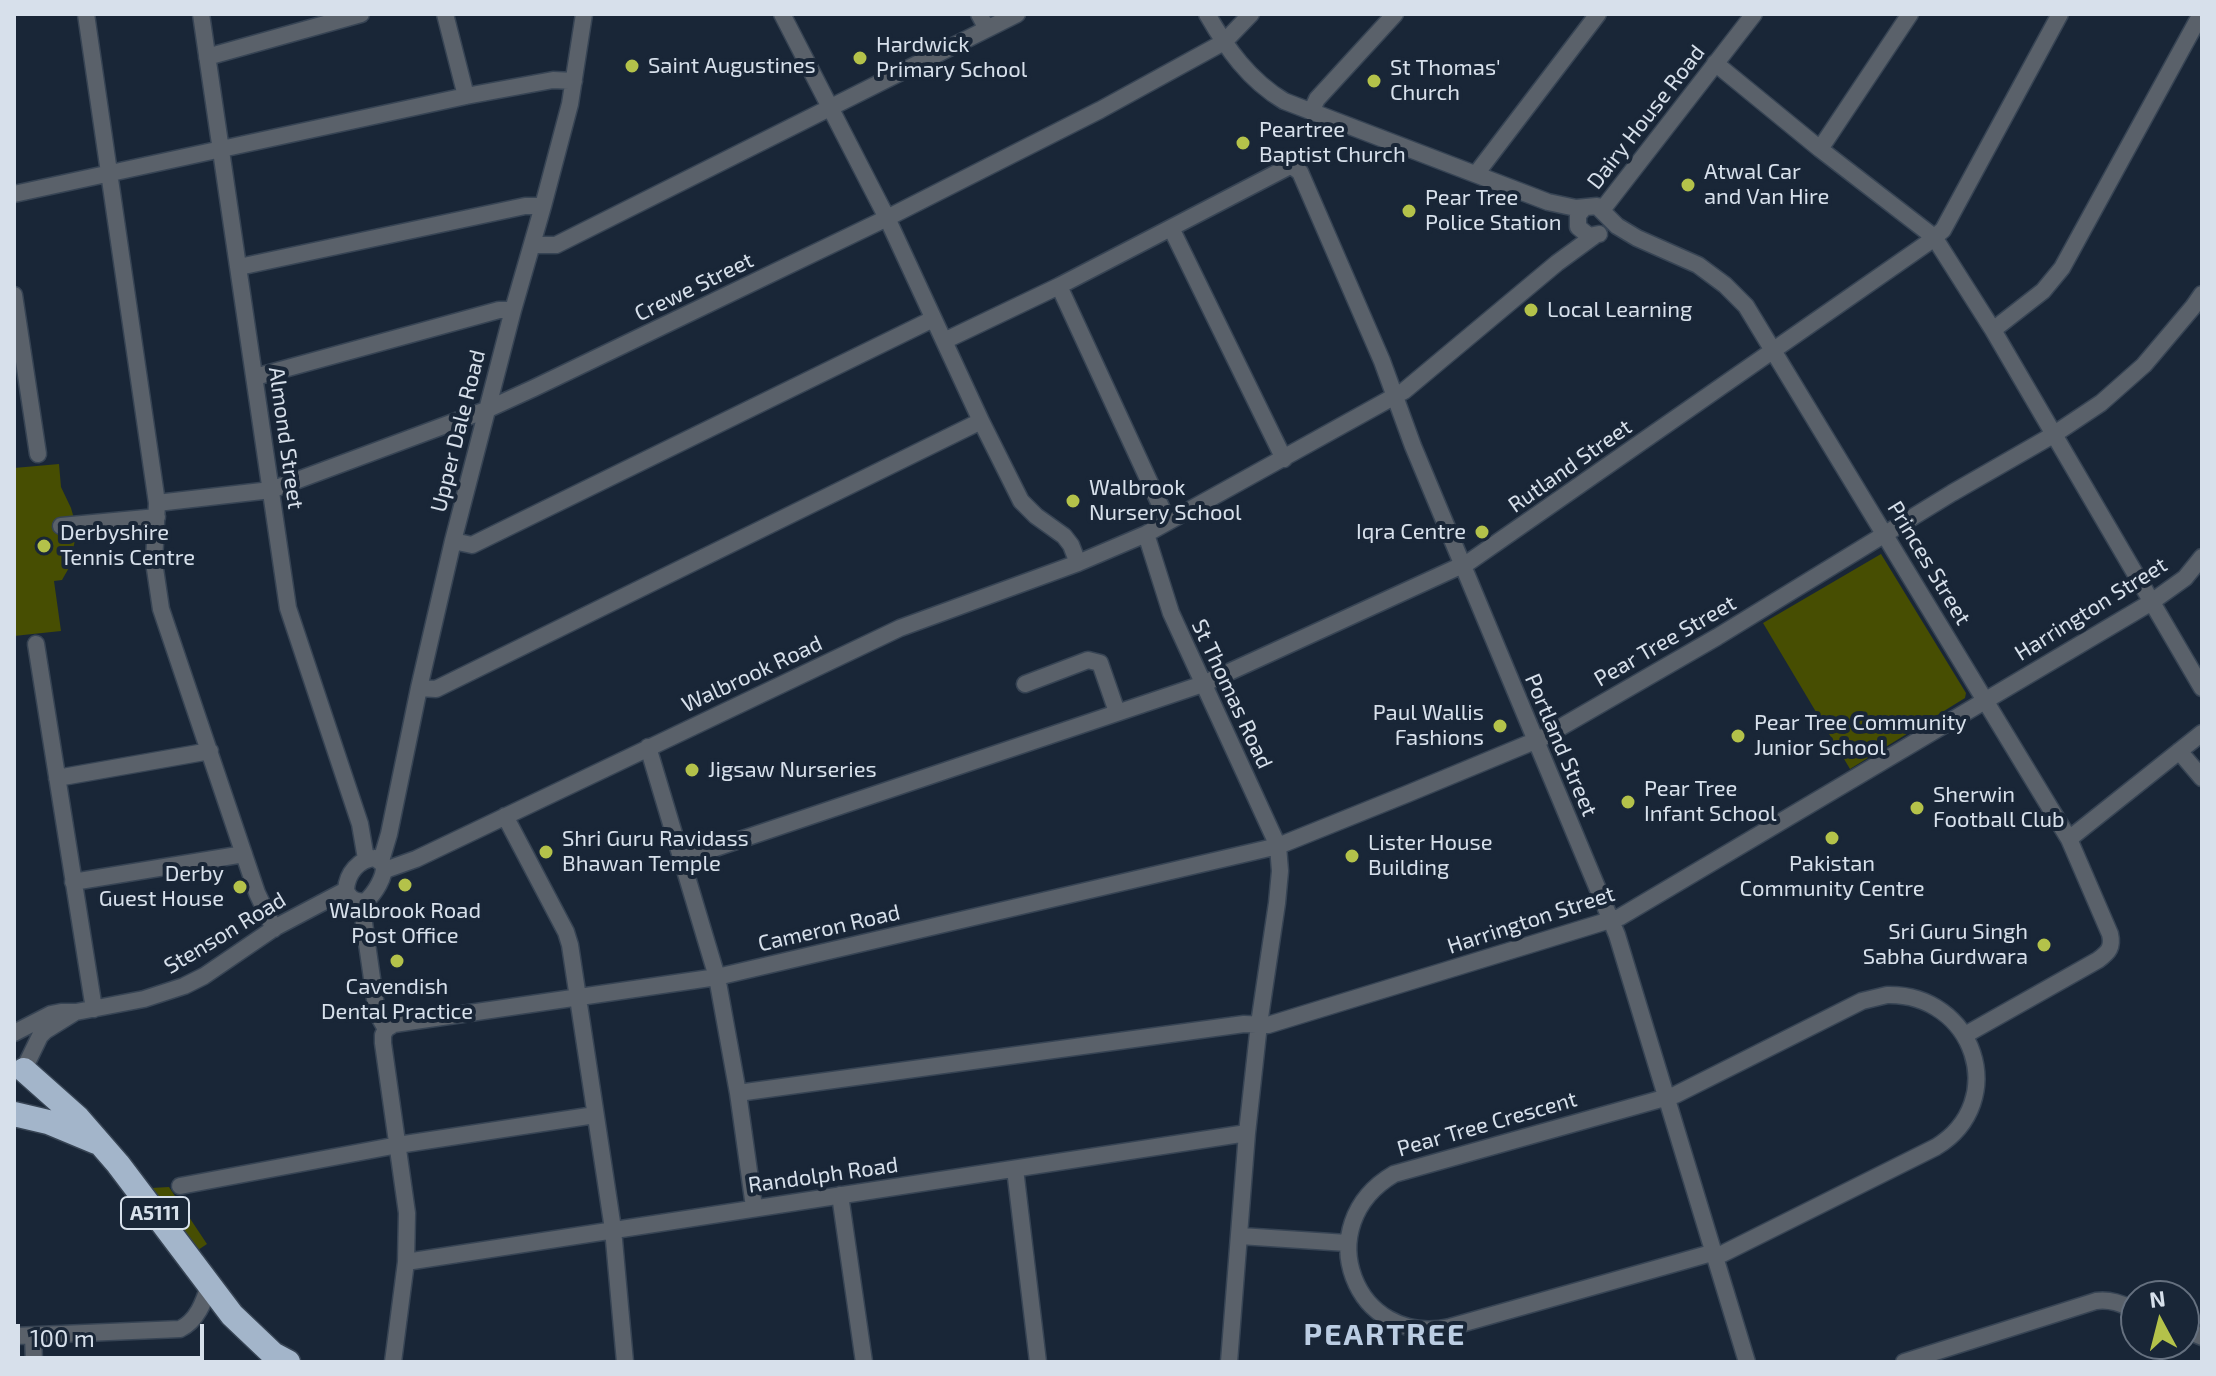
<!DOCTYPE html>
<html>
<head>
<meta charset="utf-8">
<style>
  body { margin:0 }
  #map { position:relative; width:2216px; height:1376px; overflow:hidden; background:#192637; font-family:"Exo 2",sans-serif }
  canvas { display:block }
  .frame { position:absolute; inset:0; border:16px solid #d7e0eb; pointer-events:none }
  .north { position:absolute; left:2120px; top:1280px; width:80px; height:80px; box-sizing:border-box; background:#192637; border:2px solid #65707f; border-radius:50%; rotate:353deg; font-size:22px; font-weight:700; line-height:32px; text-align:center; color:#d7e0eb }
  .north::after { content:''; display:block; margin:auto; width:28px; height:36px; background:#b4c24a; clip-path:polygon(50% 0,100% 100%,50% 72%,0 100%) }
  .scale { position:absolute; left:16px; top:1324px; width:188px; height:36px; box-sizing:border-box; border:4px solid #d7e0eb; border-top:0; padding-left:10px; font-size:24px; line-height:28px; white-space:nowrap; color:#d7e0eb; -webkit-text-stroke:6px #192637; paint-order:stroke }
</style>
</head>
<body>
<div id="map">
<canvas width="2216" height="1376"></canvas>
<div class="frame"></div>
<div class="north">N</div>
<div class="scale">100 m</div>
</div>
<script>
const c = document.querySelector('canvas').getContext('2d');
c.lineJoin = 'round';
function fill(path, color) {
  c.fillStyle = color;
  c.fill(path, 'evenodd');
}
function trace(path, color, width, dash) {
  c.strokeStyle = color;
  c.lineWidth = width;
  c.lineCap = dash ? 'butt' : 'round';
  c.setLineDash(dash || []);
  c.stroke(path);
}
function drawText(font, color, halo, rows, align = 'center') {
  c.font = font + ' "Exo 2",sans-serif';
  c.lineWidth = 8;
  c.setLineDash([]);
  c.textBaseline = 'middle';
  c.strokeStyle = halo;
  c.fillStyle = color;
  for (const [text, x, y, turn = 0] of rows) {
    c.save();
    c.translate(x, y);
    c.rotate((+turn || 0) * Math.PI / 180);
    c.textAlign = isNaN(turn) ? turn : align;
    if (halo) c.strokeText(text, 0, 0);
    c.fillText(text, 0, 0);
    c.restore();
  }
}
fill(new Path2D(`
  M59,464L61,487L71,508L77,529L70,566L62,580L54,581L61,631L14,636V468Z
  M1881,554L1966,693L1965,698L1850,769L1763,623Z
  M169,1187L207,1244L198,1250L151,1188Z`), '#474e02');
const minor = new Path2D(`
  M86,14L157,503L154,562L161,609L257,893L274,929
  M201,14L288,608L360,824L366,859
  M445,14L466,96
  M782,14L887,218L981,421L1021,501L1036,516L1064,536L1071,545L1078,563
  M979,14L987,29
  M1207,14C1227,49 1249,80 1284,101L1548,202L1576,208L1597,206L1617,226L1637,238L1698,265L1725,285L1746,306L2069,839L2110,934C2113,947 2109,952 2098,960L1965,1035
  M207,57L361,14
  M1715,63L1820,149L1934,237L1993,330L2202,688
  M1311,112L1317,99L1395,14
  M1820,149L1910,14
  M1476,174L1598,14
  M14,194L466,96L553,80L574,81
  M1584,208L1578,215V227L1589,236L1599,234
  M1602,210L1754,14
  M1171,228L1284,459
  M533,245H556L566,240L1017,14
  M239,267L525,206H543
  M1059,286L1168,522
  M14,295L38,454
  M1993,330L2043,291L2062,268L2201,14
  M944,341L1059,286L1288,167H1293L1300,172L1382,361L1413,446L1617,935L1747,1362
  M255,377L499,310H513
  M157,503L271,490L486,410L534,388L887,218L1100,110L1224,42L1251,14
  M61,526L157,517
  M1146,534L1171,613L1278,846L1280,871L1277,903L1259,1024L1247,1133L1229,1362
  M453,541L472,545L933,319
  M36,644L94,1009
  M1025,684L1088,660L1100,663L1117,712
  M419,688L436,689L981,421
  M648,747L717,977L738,1093L754,1207
  M2179,751L2202,778
  M57,778L210,751
  M505,816L566,932L570,945L613,1229L625,1362
  M2069,839L2202,733
  M375,858L384,865C385,877 375,893 366,901C356,903 349,899 346,890C347,873 359,859 375,858Z
  M683,859L1203,684L1469,562L1926,244L1943,230L2060,14
  M381,861L389,834L419,688L453,541L513,310L543,206L570,104L584,14
  M385,870L416,859L900,628L1078,563L1146,534L1404,391L1557,263L1594,236
  M73,882L244,854
  M361,902L377,1013L386,1029L383,1035V1043L407,1213L406,1262L393,1362
  M1887,995C1974,993 2011,1101 1936,1147L1722,1254H1708L1450,1327C1355,1348 1307,1225 1394,1174L1675,1095L1862,1001Z
  M386,1029L394,1024L717,977L1278,846L1407,794L1542,738L1717,637L1952,493L2053,435L2101,403L2144,365L2193,307L2202,294
  M14,1033L51,1014L61,1012H76L144,999L184,986L204,976L276,927L346,890
  M24,1069L40,1036L45,1031L74,1013
  M738,1093L1244,1024L1268,1025L1620,917L2150,603L2185,578L2202,557
  M1015,1169L1038,1362
  M180,1186L398,1145L595,1115
  M840,1195L864,1362
  M1240,1236L1347,1243
  M406,1262L1247,1133
  M2184,1329L2202,1337
  M14,1336L180,1329C197,1321 204,1302 209,1285
  M33,1336L34,1362
  M1904,1362L2096,1301C2111,1299 2122,1304 2136,1310`);
const highway = new Path2D(`
  M24,1070L78,1118L118,1164L232,1315L273,1354L288,1362
  M14,1114L48,1122L96,1142`);
trace(minor, '#374454', 19);
trace(highway, '#374454', 27);
trace(minor, '#5a616a', 16);
trace(highway, '#a3b5ca', 24);
for (const [x, y, r, color] of [
  [860,58,8,"#b4c24a"],
  [632,66,8,"#b4c24a"],
  [1374,81,8,"#b4c24a"],
  [1243,143,8,"#b4c24a"],
  [1688,185,8,"#b4c24a"],
  [1409,211,8,"#b4c24a"],
  [1531,310,8,"#b4c24a"],
  [1073,501,8,"#b4c24a"],
  [1482,532,8,"#b4c24a"],
  [44,546,8,"#b4c24a"],
  [1500,726,8,"#b4c24a"],
  [1738,736,8,"#b4c24a"],
  [692,770,8,"#b4c24a"],
  [1628,802,8,"#b4c24a"],
  [1917,808,8,"#b4c24a"],
  [1832,838,8,"#b4c24a"],
  [546,852,8,"#b4c24a"],
  [1352,856,8,"#b4c24a"],
  [405,885,8,"#b4c24a"],
  [240,887,8,"#b4c24a"],
  [2044,945,8,"#b4c24a"],
  [397,961,8,"#b4c24a"]
]) {
  const dot = new Path2D();
  dot.arc(x, y, r, 0, 2 * Math.PI);
  c.fillStyle = color;
  c.fill(dot);
  trace(dot, '#192637', 3);
}
for (const [x, y, w] of [
  [155,1213,68]
]) {
  const box = new Path2D();
  box.roundRect(x - w / 2, y - 16, w, 32, 6);
  c.fillStyle = '#192637';
  c.fill(box);
  trace(box, '#d7e0eb', 2);
}
drawText('bold 20px', '#d7e0eb', null, [
  ["A5111",155,1213]
]);
drawText('22px', '#d7e0eb', '#192637', [
  ["Hardwick",876,45],
  ["Primary School",876,70],
  ["Saint Augustines",648,66],
  ["St Thomas'",1390,68],
  ["Church",1390,93],
  ["Peartree",1259,130],
  ["Baptist Church",1259,155],
  ["Atwal Car",1704,172],
  ["and Van Hire",1704,197],
  ["Pear Tree",1425,198],
  ["Police Station",1425,223],
  ["Local Learning",1547,310],
  ["Walbrook",1089,488],
  ["Nursery School",1089,513],
  ["Iqra Centre",1466,532,"right"],
  ["Derbyshire",60,533],
  ["Tennis Centre",60,558],
  ["Paul Wallis",1484,713,"right"],
  ["Fashions",1484,738,"right"],
  ["Pear Tree Community",1754,723],
  ["Junior School",1754,748],
  ["Jigsaw Nurseries",708,770],
  ["Pear Tree",1644,789],
  ["Infant School",1644,814],
  ["Sherwin",1933,795],
  ["Football Club",1933,820],
  ["Shri Guru Ravidass",562,839],
  ["Bhawan Temple",562,864],
  ["Lister House",1368,843],
  ["Building",1368,868],
  ["Pakistan",1832,864,"center"],
  ["Community Centre",1832,889,"center"],
  ["Derby",224,874,"right"],
  ["Guest House",224,899,"right"],
  ["Walbrook Road",405,911,"center"],
  ["Post Office",405,936,"center"],
  ["Sri Guru Singh",2028,932,"right"],
  ["Sabha Gurdwara",2028,957,"right"],
  ["Cavendish",397,987,"center"],
  ["Dental Practice",397,1012,"center"]
], 'left');
drawText('22px', '#d7e0eb', '#192637', [
  ["Dairy House Road",1646,117,-52],
  ["Crewe Street",694,287,-26],
  ["Upper Dale Road",458,431,-76],
  ["Almond Street",286,438,82],
  ["Rutland Street",1570,466,-35],
  ["Princes Street",1929,563,59],
  ["Harrington Street",2091,609,-32],
  ["Pear Tree Street",1665,641,-30],
  ["Walbrook Road",752,674,-25],
  ["St Thomas Road",1232,694,65],
  ["Portland Street",1561,745,67],
  ["Harrington Street",1531,920,-18],
  ["Cameron Road",829,928,-13],
  ["Stenson Road",225,933,-31],
  ["Pear Tree Crescent",1487,1124,-16],
  ["Randolph Road",823,1175,-8]
]);
c.letterSpacing = '2px';
drawText('bold 30px', '#bbcde3', '#192637', [
  ["PEARTREE",1385,1335]
]);
c.letterSpacing = '0px';
</script>
</body>
</html>
